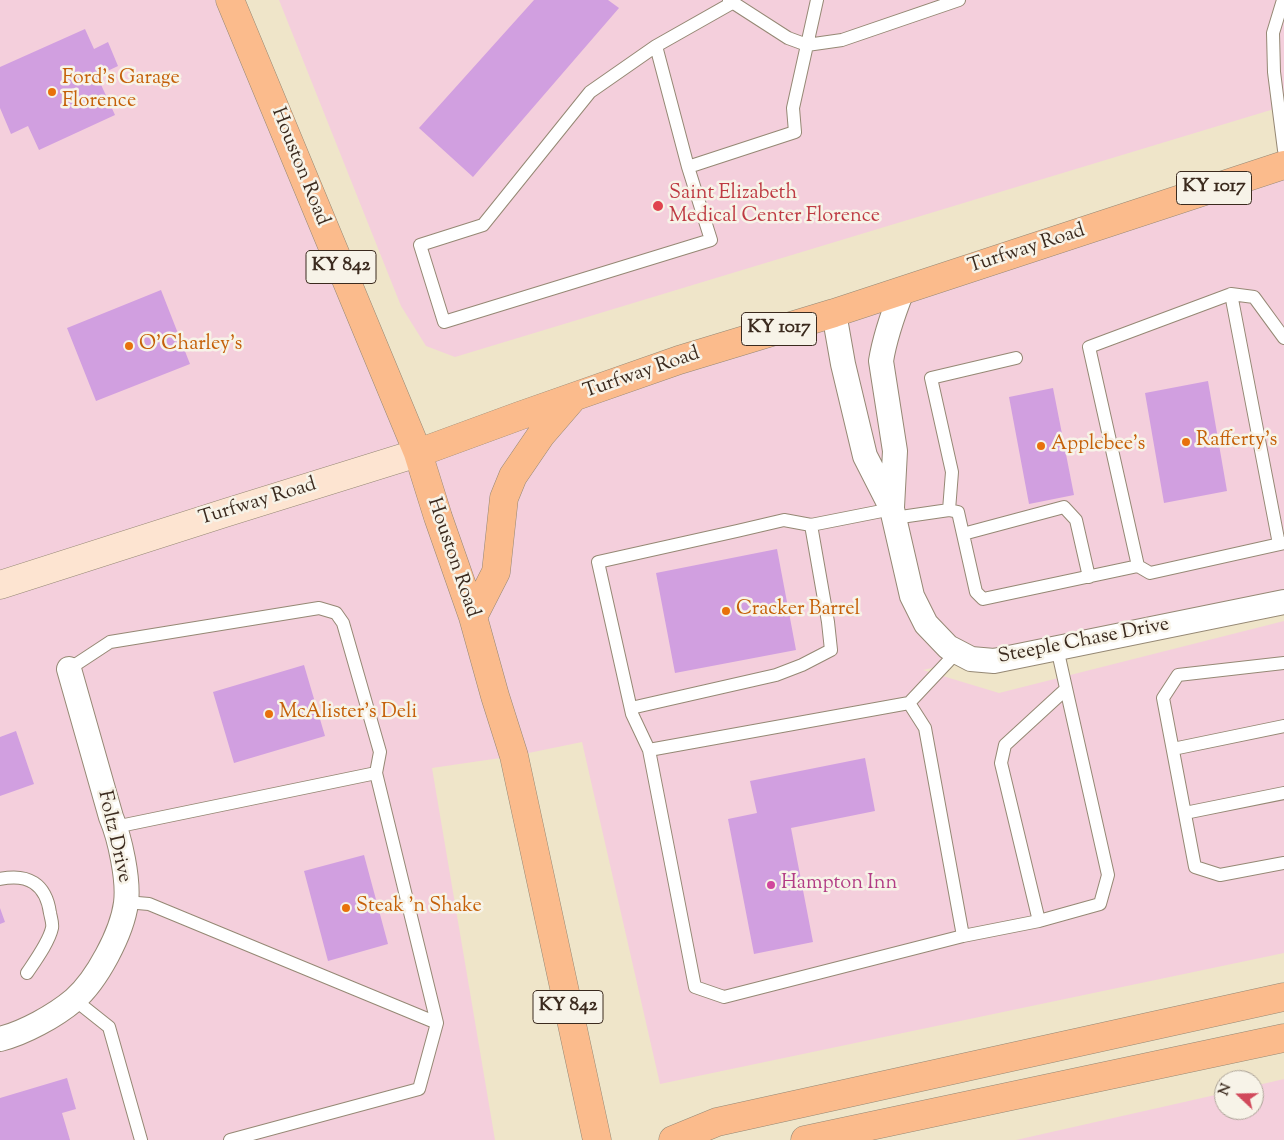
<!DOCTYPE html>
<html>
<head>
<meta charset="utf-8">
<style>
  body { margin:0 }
  #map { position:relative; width:1284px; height:1140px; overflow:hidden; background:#efe5c9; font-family:"Sorts Mill Goudy",serif }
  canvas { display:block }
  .north { position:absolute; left:1214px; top:1070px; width:50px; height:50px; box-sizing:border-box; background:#f7f3e8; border:1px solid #aca397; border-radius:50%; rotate:291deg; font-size:14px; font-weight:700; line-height:20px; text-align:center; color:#3b2a1e }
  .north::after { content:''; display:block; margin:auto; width:18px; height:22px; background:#d1495b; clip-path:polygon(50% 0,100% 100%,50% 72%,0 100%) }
</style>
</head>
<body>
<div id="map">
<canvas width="1284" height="1140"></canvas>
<div class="north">N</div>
</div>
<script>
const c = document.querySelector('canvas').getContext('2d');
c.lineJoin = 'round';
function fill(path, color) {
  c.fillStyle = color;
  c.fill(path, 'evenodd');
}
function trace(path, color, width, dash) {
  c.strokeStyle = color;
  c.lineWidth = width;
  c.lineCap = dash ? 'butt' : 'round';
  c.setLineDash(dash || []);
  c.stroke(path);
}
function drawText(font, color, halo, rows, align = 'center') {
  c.font = font + ' "Sorts Mill Goudy",serif';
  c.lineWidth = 5;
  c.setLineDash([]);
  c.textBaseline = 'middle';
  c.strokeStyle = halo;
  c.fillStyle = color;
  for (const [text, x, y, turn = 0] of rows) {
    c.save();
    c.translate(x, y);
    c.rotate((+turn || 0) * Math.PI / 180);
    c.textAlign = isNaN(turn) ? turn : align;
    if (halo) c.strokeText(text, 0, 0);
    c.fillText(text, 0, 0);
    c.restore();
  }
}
fill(new Path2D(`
  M0,0H230L418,453L1284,165V602L971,659L923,670L999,693L1284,621V953L660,1084L582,742L514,756L432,768L495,1140H0Z
  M279,0H1284V106L455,357L426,346L401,306Z
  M1284,1079V1140H1016L1224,1093V1110H1254V1086Z`), '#f4cfdc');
fill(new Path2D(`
  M534,0H608L619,8L473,177L419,128Z
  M85,29L94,49L108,42L118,66L97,76L115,115L39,150L28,126L11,134L0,108V67Z
  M161,290L190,364L96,401L67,328Z
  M1208,381L1227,491L1164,503L1145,393Z
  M1053,388L1074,495L1029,504L1009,397Z
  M777,549L796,650L675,673L656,573Z
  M304,665L325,736L234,763L213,692Z
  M16,731L34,784L0,796V737Z
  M865,758L875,811L791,828L813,942L754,954L728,819L757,813L750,781Z
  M364,855L388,944L328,961L304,871Z
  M0,908L5,922L0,924Z
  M67,1078L76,1109L62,1113L70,1140H0V1098Z`), '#d19fe0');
const lane = new Path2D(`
  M729,0L788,38L807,45L842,40L959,0
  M1283,0L1273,33L1274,72L1284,150
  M656,46L688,167L711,240L444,322L420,245L483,225L590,92L656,46L732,3
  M688,167L795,132L793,108L817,0
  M1231,294L1279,544
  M1284,338L1254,297L1231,294L1089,347L1138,566L1150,573L1284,543
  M949,510L952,472L931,378L1016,358
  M894,518L949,510L958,512L976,592L983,599L1138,566
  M963,534L1064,507L1076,520L1089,577
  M1057,648L1108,875L1100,904L1039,921L1001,763L1005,745L1066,689
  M1284,663L1178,675L1163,698L1195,867L1220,875L1284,863
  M69,669L110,642L319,608L336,613L343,623L380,752L376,773L437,1023L419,1089L230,1140
  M909,703L649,750L695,987L724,997L963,936L925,728L909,703L957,652
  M631,708L776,675L802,665L831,650L828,622L811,525
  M1173,749L1284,726
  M649,750L632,714L598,562L737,531L784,520L811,525L892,509
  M1185,813L1284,793
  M115,827L376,773
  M0,879C28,873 46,884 50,913C51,918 53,924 52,928C49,942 35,961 27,973
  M126,902L149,904L437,1023
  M963,936L1039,921
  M75,1000L109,1027L141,1140`);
const street = new Path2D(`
  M834,313L843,364L865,456L892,509L912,596L926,624L948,647L971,659L994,661L1284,602
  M892,507L895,451L881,361C885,336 893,314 902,291
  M0,1039C24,1033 55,1016 74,1000C97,980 122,933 126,903C129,880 120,838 111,817L69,669`);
const secondary = new Path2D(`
  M0,585L225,513L418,453`);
const primary = new Path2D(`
  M230,0L418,453L438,517L473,617L495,696L514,756L597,1140
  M418,453L519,416L679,360L834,313L1284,165
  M473,617L496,572L504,498L513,476L541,435L572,399`);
const highway = new Path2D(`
  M673,1140L717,1122L1284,997
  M805,1140L1284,1038`);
trace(lane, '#958874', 14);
trace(street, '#958874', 26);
trace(secondary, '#958874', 29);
trace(primary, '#958874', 29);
trace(highway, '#958874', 29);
trace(lane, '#fff', 12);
trace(street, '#fff', 24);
trace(secondary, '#fde4d1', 28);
trace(primary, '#fbbb8c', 28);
trace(highway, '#fbbb8c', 28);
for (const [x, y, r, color] of [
  [52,92,5,"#e8710a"],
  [658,206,6,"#e0444e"],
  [129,346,5,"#e8710a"],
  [1186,442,5,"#e8710a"],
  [1041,446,5,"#e8710a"],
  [726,611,5,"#e8710a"],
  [269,714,5,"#e8710a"],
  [771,885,5,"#d1479c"],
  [346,908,5,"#e8710a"]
]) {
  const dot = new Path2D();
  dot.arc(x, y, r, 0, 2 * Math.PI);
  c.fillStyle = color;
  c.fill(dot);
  trace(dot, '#f7f3e8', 2);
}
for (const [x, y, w] of [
  [1214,188,75],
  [341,267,70],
  [779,329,75],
  [568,1007,70]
]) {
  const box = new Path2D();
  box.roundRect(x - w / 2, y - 16.5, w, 33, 4);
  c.fillStyle = '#f7f3e8';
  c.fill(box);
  trace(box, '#3b2a1e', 1);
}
drawText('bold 19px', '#3b2a1e', null, [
  ["KY 1017",1214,188],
  ["KY 842",341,267],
  ["KY 1017",779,329],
  ["KY 842",568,1007]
]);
drawText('20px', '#c56008', '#f7f3e8', [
  ["Ford's Garage",62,80],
  ["Florence",62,103],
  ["O'Charley's",139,346],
  ["Rafferty's",1196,442],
  ["Applebee's",1051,446],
  ["Cracker Barrel",736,611],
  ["McAlister's Deli",279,714],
  ["Steak 'n Shake",356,908]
], 'left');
drawText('20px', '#3b2a1e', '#f7f3e8', [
  ["Houston Road",299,167,68],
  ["Turfway Road",1027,250,-18],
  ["Turfway Road",642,374,-19],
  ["Turfway Road",258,503,-17],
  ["Houston Road",452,558,71],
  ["Steeple Chase Drive",1084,642,-11],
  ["Foltz Drive",113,837,77]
]);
drawText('20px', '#be3a42', '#f7f3e8', [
  ["Saint Elizabeth",669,195],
  ["Medical Center Florence",669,218]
], 'left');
drawText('20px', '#b23c85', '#f7f3e8', [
  ["Hampton Inn",781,885]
], 'left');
</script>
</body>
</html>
